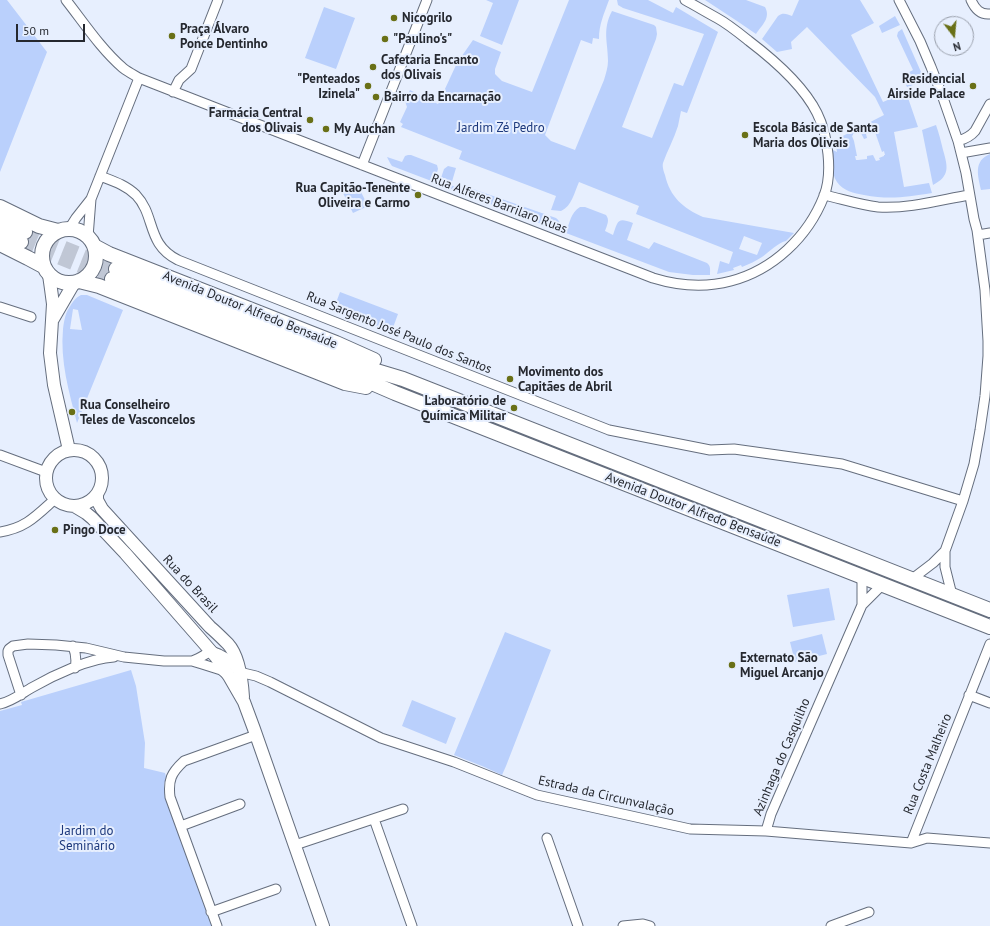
<!DOCTYPE html>
<html>
<head>
<meta charset="utf-8">
<style>
  body { margin:0 }
  #map { position:relative; width:990px; height:926px; overflow:hidden; background:#e7effe; font-family:"PT Sans",sans-serif }
  canvas { display:block }
  .north { position:absolute; left:934px; top:16px; width:40px; height:40px; box-sizing:border-box; background:#e7effe; border:1px solid #999fab; border-radius:50%; rotate:164deg; font-size:11px; font-weight:700; line-height:16px; text-align:center; color:#25282f }
  .north::after { content:''; display:block; margin:auto; width:14px; height:18px; background:#697017; clip-path:polygon(50% 0,100% 100%,50% 72%,0 100%) }
  .scale { position:absolute; left:16px; top:24px; width:69px; height:18px; box-sizing:border-box; border:2px solid #25282f; border-top:0; padding-left:5px; font-size:12px; line-height:14px; white-space:nowrap; color:#25282f; -webkit-text-stroke:3px #e7effe; paint-order:stroke }
</style>
</head>
<body>
<div id="map">
<canvas width="990" height="926"></canvas>
<div class="north">N</div>
<div class="scale">50 m</div>
</div>
<script>
const c = document.querySelector('canvas').getContext('2d');
c.lineJoin = 'round';
function fill(path, color) {
  c.fillStyle = color;
  c.fill(path, 'evenodd');
}
function trace(path, color, width, dash) {
  c.strokeStyle = color;
  c.lineWidth = width;
  c.lineCap = dash ? 'butt' : 'round';
  c.setLineDash(dash || []);
  c.stroke(path);
}
function drawText(font, color, halo, rows, align = 'center') {
  c.font = font + ' "PT Sans",sans-serif';
  c.lineWidth = 4;
  c.setLineDash([]);
  c.textBaseline = 'middle';
  c.strokeStyle = halo;
  c.fillStyle = color;
  for (const [text, x, y, turn = 0] of rows) {
    c.save();
    c.translate(x, y);
    c.rotate((+turn || 0) * Math.PI / 180);
    c.textAlign = isNaN(turn) ? turn : align;
    if (halo) c.strokeText(text, 0, 0);
    c.fillText(text, 0, 0);
    c.restore();
  }
}
fill(new Path2D(`
  M0,0H7L47,52L0,172Z
  M486,0H519L502,45L480,36L493,3Z
  M569,0H609C604,14 599,24 599,39L593,38L592,44L581,40L545,135L551,141L575,150L604,80C606,73 608,67 608,61C608,42 602,30 612,11L654,25L656,27L657,34L656,39L622,127L652,138L674,83L683,86L704,34L623,8L618,5L617,0H648L673,13L676,7L718,32L687,113L681,111C680,116 679,121 678,126C674,139 667,151 663,163C662,167 664,172 665,175C670,197 683,208 703,217L794,233L786,241C779,242 769,252 762,257C756,261 749,264 742,267L741,265L733,268L734,270L717,274L720,261L729,264L733,252L636,214L639,206L579,182C574,193 572,206 561,211L551,210L556,196L459,159L462,151L401,127L403,124L400,122L407,107L405,101L410,90L438,104L457,63L473,40L501,52L495,69V74L502,81L532,92ZM744,236L762,243L757,255L739,249Z
  M705,0H746L765,7C771,18 762,25 756,34L737,21Z
  M799,0H860L874,23L851,35L883,102L906,92L918,127L894,132L904,187L929,183L932,193C906,197 890,200 864,195C854,193 843,191 837,182C831,173 832,159 831,149L837,152L835,140L884,115L875,97L807,27L791,42L792,49L777,52L762,39L778,16C783,12 787,14 792,16ZM860,131L864,139L867,138L866,134L872,131L873,133L875,132L882,152L884,151L885,155H884V156L879,158L880,160L876,161L873,155L867,156V159L858,160H856L855,156H857L854,141L852,136L853,135V134Z
  M324,7L355,18L336,69L305,58Z
  M895,16L900,25L882,33L879,26Z
  M902,29L925,81L907,87L902,76L913,70L897,36L898,32Z
  M936,125C939,133 941,142 943,150C948,167 950,176 933,185L922,130Z
  M990,154V189L981,190C978,176 973,161 990,154Z
  M408,155H411L437,165L438,169L434,182L392,166L390,163L387,157L402,162L405,156Z
  M448,166L456,168L451,185L465,191L472,189L476,190L556,218C561,222 561,225 559,231L439,184L444,169Z
  M357,184L368,206L353,213L342,191Z
  M580,207H585L606,215C610,220 607,225 605,231L613,235C618,221 617,217 633,223L627,240L649,249L654,242L707,263C711,266 710,270 710,275H693L669,272L566,233C569,224 571,212 580,207Z
  M340,292L398,314L391,333L333,311Z
  M81,295H87L123,310L77,423C69,392 60,361 63,329C64,322 65,314 69,308C72,303 75,298 81,295ZM73,309L78,310L82,330L70,329Z
  M829,588L835,620L793,627L787,595Z
  M505,632L551,650L506,766L502,775L482,766L454,755Z
  M822,634L827,654L795,662L790,642Z
  M131,670L136,686L145,743L144,768L165,773L166,777L164,785L165,797L212,926H0V711L22,705L21,702Z
  M412,700L456,718L446,744L402,726Z`), '#bad0fc');
trace(new Path2D(`
  M25,232L116,269
  M21,242L112,279`), '#c0c7d5', 14, [14, 7]);
const minor = new Path2D(`
  M66,0C84,23 101,49 123,68C128,72 134,75 139,78L653,278C679,286 705,288 731,281C773,270 808,237 824,196C833,173 828,135 817,113C803,85 774,60 749,41C739,33 728,24 717,18C706,12 696,6 685,0
  M899,0L920,41L931,67L942,95L958,141L966,173L974,219L977,230L985,290L988,341V356L985,396L980,430L974,464L963,501L945,551V567L952,595
  M971,0C975,9 980,15 990,14
  M173,92L179,80L191,69L218,0
  M958,141C965,139 970,137 975,131L990,104
  M961,153L990,148
  M362,165L427,0
  M100,176C113,181 126,185 136,195C156,216 146,244 178,260L609,430L710,450L734,449L842,464L963,501
  M824,195C842,199 860,205 878,207C909,209 940,200 969,195
  M69,229L76,218L91,199L139,78
  M978,235L990,233
  M88,237L91,199
  M0,307L31,317
  M0,455L46,472
  M0,532C26,528 36,516 55,499
  M862,577V605
  M912,579L933,563L945,551
  M73,646C76,654 77,660 75,668
  M192,661C199,659 204,655 211,651L219,654L228,659L239,672L256,676L270,682L381,738L454,762L537,795L690,829L766,831L911,843L927,838L990,843
  M21,695L8,655V651L9,649L13,646L28,644L56,645L86,648L124,657L164,661H192L202,664L221,670L226,674
  M969,695L990,703
  M0,704C13,701 22,693 33,687C54,675 90,658 114,657
  M374,819L412,926
  M181,826L240,804
  M766,831L771,814L862,605L882,585
  M547,838L578,926
  M911,843L990,644
  M295,845L403,809
  M211,912L276,889
  M217,926L170,797C168,780 171,773 184,761L256,735
  M623,926L643,924L650,926
  M831,926L869,912`);
const major = new Path2D(`
  M49,275L51,289L53,304L50,353L54,385L69,450
  M53,319L74,283
  M46 478a28 28 0 1 1 56 0a28 28 0 1 1-56 0Z
  M97,495V500L102,509L210,627C216,632 222,638 228,644C239,656 242,681 243,697
  M76,507L86,513L92,518L125,553L216,657L229,676L244,702L254,729L323,926`);
const highway = new Path2D(`
  M0,207L39,226L58,231
  M0,220L25,232
  M42 256a27 27 0 1 1 54 0a27 27 0 1 1-54 0Z
  M0,232L21,242
  M0,244L28,258L43,266
  M94,246L109,254L336,343L374,360
  M116,269L373,370L403,379L990,610
  M112,279L337,368L395,393L499,434L990,627
  M79,281L99,286L345,383L366,387`);
trace(minor, '#656e7e', 11);
trace(major, '#656e7e', 14);
trace(highway, '#656e7e', 16);
trace(minor, '#fff', 9);
trace(major, '#fff', 12);
trace(highway, '#fff', 14);
for (const [x, y, r, color] of [
  [394,18,4,"#697017"],
  [172,36,4,"#697017"],
  [385,39,4,"#697017"],
  [373,67,4,"#697017"],
  [368,86,4,"#697017"],
  [973,86,4,"#697017"],
  [376,97,4,"#697017"],
  [310,120,4,"#697017"],
  [326,129,4,"#697017"],
  [745,135,4,"#697017"],
  [418,195,4,"#697017"],
  [510,379,4,"#697017"],
  [514,408,4,"#697017"],
  [72,412,4,"#697017"],
  [55,530,4,"#697017"],
  [732,665,4,"#697017"]
]) {
  const dot = new Path2D();
  dot.arc(x, y, r, 0, 2 * Math.PI);
  c.fillStyle = color;
  c.fill(dot);
  trace(dot, '#e7effe', 1.5);
}
drawText('bold 13px', '#25282f', '#e7effe', [
  ["Nicogrilo",402,18],
  ["Praça Álvaro",180,29],
  ["Ponce Dentinho",180,44],
  ["\"Paulino's\"",393,39],
  ["Cafetaria Encanto",381,60],
  ["dos Olivais",381,75],
  ["\"Penteados",360,79,"right"],
  ["Izinela\"",360,94,"right"],
  ["Residencial",965,79,"right"],
  ["Airside Palace",965,94,"right"],
  ["Bairro da Encarnação",384,97],
  ["Farmácia Central",302,113,"right"],
  ["dos Olivais",302,128,"right"],
  ["Escola Básica de Santa",753,128],
  ["Maria dos Olivais",753,143],
  ["My Auchan",334,129],
  ["Rua Capitão-Tenente",410,188,"right"],
  ["Oliveira e Carmo",410,203,"right"],
  ["Movimento dos",518,372],
  ["Capitães de Abril",518,387],
  ["Laboratório de",506,401,"right"],
  ["Química Militar",506,416,"right"],
  ["Rua Conselheiro",80,405],
  ["Teles de Vasconcelos",80,420],
  ["Pingo Doce",63,530],
  ["Externato São",740,658],
  ["Miguel Arcanjo",740,673]
], 'left');
drawText('13px', '#1c387c', '#e7effe', [
  ["Jardim Zé Pedro",501,128],
  ["Jardim do",87,831],
  ["Seminário",87,846]
]);
drawText('13px', '#25282f', '#e7effe', [
  ["Rua Alferes Barrilaro Ruas",499,204,21],
  ["Avenida Doutor Alfredo Bensaúde",250,310,22],
  ["Rua Sargento José Paulo dos Santos",399,333,22],
  ["Avenida Doutor Alfredo Bensaúde",693,510,21],
  ["Rua do Brasil",190,584,47],
  ["Azinhaga do Casquilho",782,757,-67],
  ["Rua Costa Malheiro",928,764,-68],
  ["Estrada da Circunvalação",606,796,13]
]);
</script>
</body>
</html>
